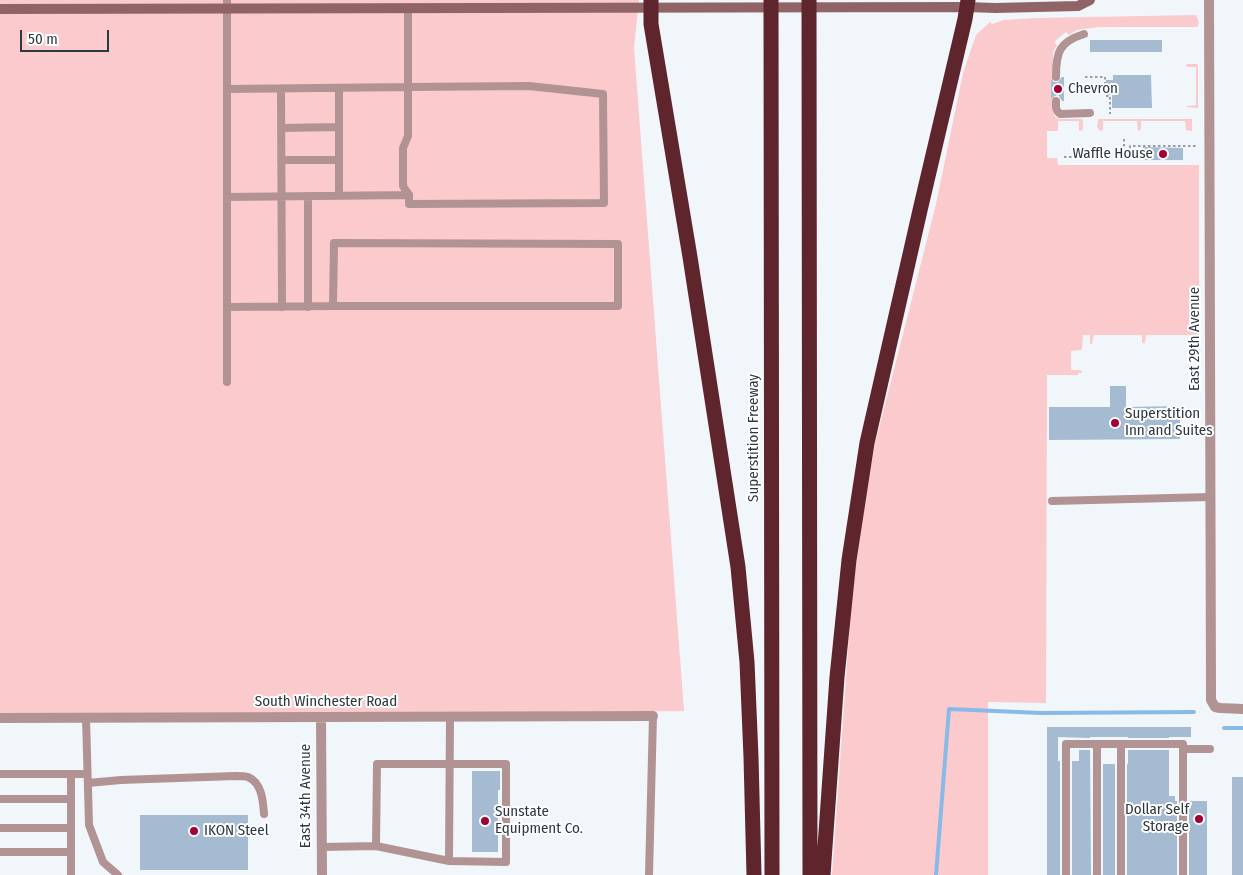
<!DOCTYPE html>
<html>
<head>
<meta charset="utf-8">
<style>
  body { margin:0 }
  #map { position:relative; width:1243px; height:875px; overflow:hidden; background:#f1f6fb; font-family:"Fira Sans Condensed",sans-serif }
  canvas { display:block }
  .scale { position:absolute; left:20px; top:30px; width:89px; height:22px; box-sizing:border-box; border:2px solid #2e3841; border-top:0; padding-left:6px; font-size:15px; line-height:18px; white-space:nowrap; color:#2e3841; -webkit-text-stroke:4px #fff; paint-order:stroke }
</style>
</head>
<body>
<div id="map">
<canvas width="1243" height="875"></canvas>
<div class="scale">50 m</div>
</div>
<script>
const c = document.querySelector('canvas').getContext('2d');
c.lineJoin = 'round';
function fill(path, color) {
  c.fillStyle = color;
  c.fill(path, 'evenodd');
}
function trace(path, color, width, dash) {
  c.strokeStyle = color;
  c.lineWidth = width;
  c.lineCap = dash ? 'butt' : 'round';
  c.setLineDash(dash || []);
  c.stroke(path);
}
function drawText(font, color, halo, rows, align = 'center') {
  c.font = font + ' "Fira Sans Condensed",sans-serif';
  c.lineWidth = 4;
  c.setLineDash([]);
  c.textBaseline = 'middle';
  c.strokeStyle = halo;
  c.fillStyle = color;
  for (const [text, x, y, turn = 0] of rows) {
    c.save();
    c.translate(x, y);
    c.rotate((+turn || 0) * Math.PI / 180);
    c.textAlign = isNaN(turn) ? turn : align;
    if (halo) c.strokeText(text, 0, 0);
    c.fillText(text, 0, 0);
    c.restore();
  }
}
fill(new Path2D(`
  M0,0H639L634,48L684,711L0,716Z
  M1196,15C1198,19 1200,23 1197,27H1099L1077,30L1069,35L1066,32L1054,42L1057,46L1055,48L1053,53L1054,114L1055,117L1059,119H1082L1083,121V129L1081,131L1079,130V121H1058V131H1047V158H1057L1058,165H1199V335H1146L1145,342L1144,344L1142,342V335H1094L1092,344H1090V335H1083L1082,349L1081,350L1071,351V370H1081L1082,373H1078V375H1047L1046,703L988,702V875H832L851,607L862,519L875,444L936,204L963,73L976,35L990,22L992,24L1004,20L1035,18Z
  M1187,64H1197L1198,66V108L1186,107L1187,106L1196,105V67H1187L1186,65Z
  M1098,119H1192V131L1186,130L1185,121H1141V129L1139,131L1138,130L1137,121H1103V130L1100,131L1097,127Z`), '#fbcacc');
trace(new Path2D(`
  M1224,728H1243
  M936,875L949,709L1041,713L1194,712`), '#88bae7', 4);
fill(new Path2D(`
  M1090,40H1162V52H1090Z
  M1113,75H1151L1152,108H1112V95H1106V80H1113Z
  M1062,77H1064V101H1062L1059,96L1057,95L1051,98V80L1054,82H1058Z
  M1143,147L1183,148V160H1143Z
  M1110,386H1126V407L1180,406V439L1049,440V407H1110Z
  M1047,727H1191V737H1169V738H1128V737H1090V738L1058,737V761H1060V875H1047Z
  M1079,750H1090L1091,875H1072V761H1079Z
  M1128,750H1169V796H1175V801H1177V875H1127V764H1128Z
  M1103,764H1115V875H1103Z
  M472,771H500V790H498V852H472Z
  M1232,777H1243V875H1232Z
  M1189,801H1207V875H1189Z
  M140,815H248V870H140Z`), '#a4bbd2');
trace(new Path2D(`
  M1085,77H1105V96H1110V114
  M1124,139V157
  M1064,157H1130V146H1198`), '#979ea5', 2, [2.5, 2.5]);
trace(new Path2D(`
  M1056,77C1056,52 1059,42 1084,34
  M339,88V195
  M227,89L408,87V8
  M281,89L282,307
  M1056,101C1056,106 1055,110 1060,114L1090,113
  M281,128L339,127
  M281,160H339
  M308,196V307
  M227,197L409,195V204L604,203L603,94L529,86L408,87V136L403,148V186L409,195
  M334,243L618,244V306H333Z
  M227,307L333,306
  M227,382V0
  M1052,501L1210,497
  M86,718L89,825L103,862L118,875
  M1097,744V875
  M1121,744V875
  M1183,749H1210
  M0,774H87
  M71,774V875
  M88,783L121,780L235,776C239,776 245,776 248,777C262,783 263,801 264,814
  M0,799H71
  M0,828H71
  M376,846L377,764H506V862L449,861
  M322,847L376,846L449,861L450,716
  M0,852H71
  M649,875L653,716
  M1066,875V744H1183V875`), '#b29394', 8);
trace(new Path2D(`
  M1209,0L1211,690V700L1215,707L1220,708L1243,709
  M321,717L322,875
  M0,718L653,716`), '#b29394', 10);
trace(new Path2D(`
  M0,9L967,7L995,8L1078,6L1090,0`), '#906466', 10);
trace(new Path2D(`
  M651,0V24L690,257L738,567L747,662L751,757L754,875
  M771,0L772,875
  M809,0L810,875
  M823,875L837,677L849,560L867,443L921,206L965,19L968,0`), '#5f252c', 15);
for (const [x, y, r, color] of [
  [1058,89,5,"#a10134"],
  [1163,154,5,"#a10134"],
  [1115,423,5,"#a10134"],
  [1199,819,5,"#a10134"],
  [485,821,5,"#a10134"],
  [194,831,5,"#a10134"]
]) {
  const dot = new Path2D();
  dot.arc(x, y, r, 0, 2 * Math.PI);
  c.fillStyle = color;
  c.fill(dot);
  trace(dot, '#fff', 2);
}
drawText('15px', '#2e3841', '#fff', [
  ["Chevron",1068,89],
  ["Waffle House",1153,154,"right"],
  ["Superstition",1125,414],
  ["Inn and Suites",1125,431],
  ["Dollar Self",1189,810,"right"],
  ["Storage",1189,827,"right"],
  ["Sunstate",495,812],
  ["Equipment Co.",495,829],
  ["IKON Steel",204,831]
], 'left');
drawText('15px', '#2e3841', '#fff', [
  ["East 29th Avenue",1195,339,-90],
  ["Superstition Freeway",754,438,-90],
  ["South Winchester Road",326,702],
  ["East 34th Avenue",306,796,-90]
]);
</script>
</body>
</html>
